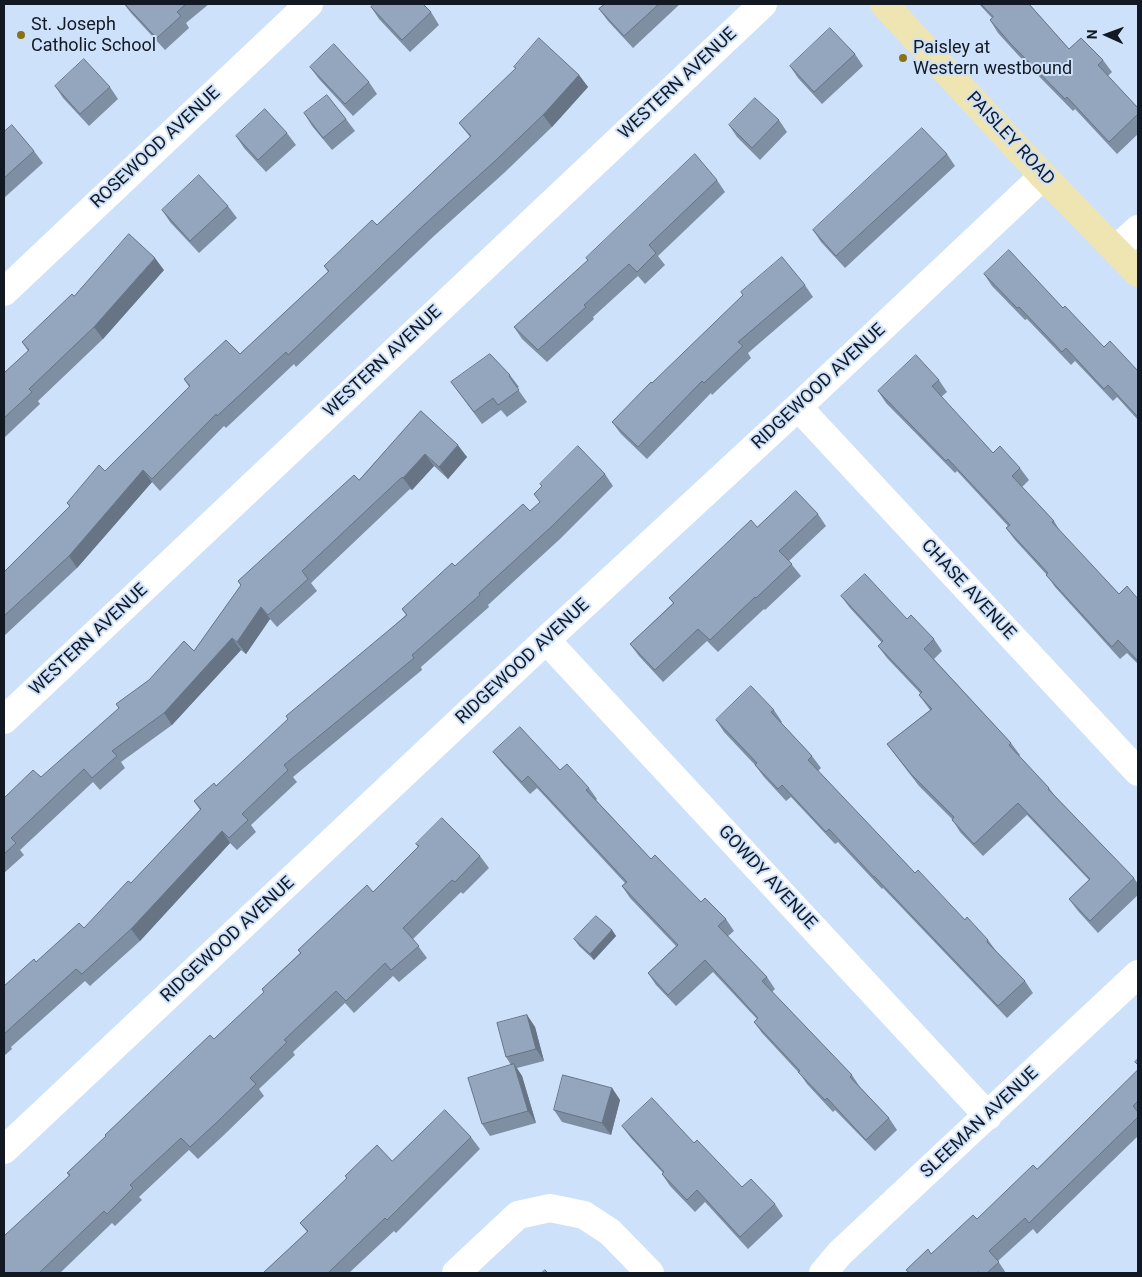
<!DOCTYPE html>
<html>
<head>
<meta charset="utf-8">
<style>
  body { margin:0 }
  #map { position:relative; width:1142px; height:1277px; overflow:hidden; background:#cde1fb; font-family:Roboto,sans-serif }
  canvas { display:block }
  .frame { position:absolute; inset:0; border:5px solid #121922; pointer-events:none }
  .north { position:absolute; left:1082px; top:10px; width:50px; height:50px; -webkit-text-stroke:4px #cde1fb; paint-order:stroke; rotate:272deg; font-size:14px; font-weight:700; line-height:20px; text-align:center; color:#121922 }
  .north::after { content:''; display:block; margin:auto; width:18px; height:22px; background:#121922; clip-path:polygon(50% 0,100% 100%,50% 72%,0 100%) }
</style>
</head>
<body>
<div id="map">
<canvas width="1142" height="1277"></canvas>
<div class="frame"></div>
<div class="north">N</div>
</div>
<script>
const c = document.querySelector('canvas').getContext('2d');
c.lineJoin = 'round';
function trace(path, color, width, dash) {
  c.strokeStyle = color;
  c.lineWidth = width;
  c.lineCap = dash ? 'butt' : 'round';
  c.setLineDash(dash || []);
  c.stroke(path);
}
function fill(path, color) {
  c.fillStyle = color;
  c.fill(path, 'evenodd');
}
function drawText(font, color, halo, rows, align = 'center') {
  c.font = font + ' Roboto,sans-serif';
  c.lineWidth = 4;
  c.setLineDash([]);
  c.textBaseline = 'middle';
  c.strokeStyle = halo;
  c.fillStyle = color;
  for (const [text, x, y, turn = 0] of rows) {
    c.save();
    c.translate(x, y);
    c.rotate((+turn || 0) * Math.PI / 180);
    c.textAlign = isNaN(turn) ? turn : align;
    if (halo) c.strokeText(text, 0, 0);
    c.fillText(text, 0, 0);
    c.restore();
  }
}
trace(new Path2D(`
  M1116,249L1138,229
  M4,292L309,4
  M798,407L1138,772
  M546,640L988,1116
  M4,720L763,4
  M4,1150L546,640L798,407L1043,176
  M456,1273L518,1215L550,1208L584,1215L610,1232L650,1273
  M823,1273L840,1253L1138,974`), '#fff', 28);
trace(new Path2D(`
  M884,4L1043,176L1138,273`), '#efe5b2', 28);
fill(new Path2D(`
  M124,4H209L186,23L189,28L165,50L131,13Z
  M605,4H680L633,48L608,21L599,9Z
  M979,4H1029L1069,49L1103,60L1112,72L1108,76L1138,108V134L1117,154L1075,109L1073,111L1018,55L998,33L990,20L992,18Z
  M371,7L431,12L439,25L410,52L379,19Z
  M855,54L863,66L822,104L798,78L790,66Z
  M310,67L369,82L377,94L353,116L319,79Z
  M579,75L588,87L552,127L504,173L434,236L296,367L294,364L226,428L224,426L160,491L152,482L77,568L4,636V572L70,507L67,503L105,471L189,387L184,379L240,354L328,272L324,266L377,225L470,137L459,123Z
  M55,86L110,87L118,99L89,126L63,98Z
  M304,113L346,119L355,131L332,150L312,126Z
  M779,120L787,132L760,160L737,137L729,125Z
  M4,132L34,151L43,163L4,198Z
  M287,133L296,145L266,172L244,148L236,136Z
  M947,154L955,166L845,268L821,242L813,230Z
  M717,180L725,192L658,256L665,265L645,284L638,276L593,317L594,319L547,362L522,339L514,327Z
  M228,206L237,218L199,253L170,222L162,210Z
  M164,270L103,339L38,401L40,404L4,438V373L28,351L22,342L74,296Z
  M984,274L1063,308L1104,347L1138,371V420L1117,397L1113,401L1075,361L1071,365L1027,319L1025,320L992,286Z
  M805,285L813,297L748,353L751,358L712,395L711,393L647,459L621,434L612,422L652,383Z
  M510,375L519,387L517,388L527,402L507,417L501,410L482,424L451,382Z
  M939,380L947,392L941,397L993,453L1020,468L1029,480L1022,487L1054,521L1060,531L1119,594L1138,599V664L1127,653L1120,659L1055,587L1046,574L1015,540L1006,528L1008,526L957,471L955,473L886,403L878,391Z
  M421,411L467,457L448,479L434,466L412,490L410,489L311,583L317,591L277,627L270,619L246,654L241,650L172,725L121,762L125,768L100,790L93,782L20,850L24,855L4,873V798L41,777L194,651L241,586L238,581L359,480Z
  M605,474L613,486L560,539L488,605L489,607L421,667L422,670L293,777L297,782L251,825L256,832L237,850L230,843L140,941L90,986L85,981L11,1047L12,1049L4,1056V986L36,962L84,928L131,883L200,810L194,801L216,786L406,615L402,609L455,566L530,511L540,502L542,486L540,484Z
  M818,514L826,526L789,561L801,576L765,610L764,609L718,652L707,641L663,682L639,656L630,644L673,603L669,598L757,527Z
  M841,596L907,619L934,639L942,651L934,659L1011,743L1020,755L1019,756L1049,788L1055,796L1134,878L1138,884V895L1098,933L1078,911L1069,899L1089,880L1027,815L983,856L960,832L952,819L919,786L896,756L887,744L930,710L919,695L920,693L887,658L878,646L882,643L850,608Z
  M774,710L782,722L781,723L812,756L821,768L818,771L915,873L965,920L988,940L997,952L1025,981L1033,993L1007,1018L883,888L882,889L838,842L835,844L791,797L786,801L764,777L755,765L724,732L716,720Z
  M493,752L560,770L589,788L597,799L596,800L651,859L701,902L726,919L734,931L728,936L767,977L775,989L772,992L852,1075L860,1087L889,1118L897,1130L875,1151L835,1110L833,1112L807,1084L800,1074L762,1033L754,1022L757,1019L713,972L676,1006L656,985L648,973L676,946L630,898L622,886L625,883L537,788L530,794L502,763Z
  M416,844L480,856L489,868L463,894L461,892L413,939L427,958L399,982L393,976L354,1013L345,1003L293,1052L295,1055L259,1089L264,1096L224,1135L198,1159L189,1150L139,1197L142,1200L115,1226L112,1223L60,1273H4L69,1176L67,1173L264,993L262,989L300,953L298,950L373,892L418,847Z
  M612,930L616,936L594,960L579,946L574,939Z
  M527,1015L535,1027L544,1061L517,1068L522,1076L536,1123L490,1136L482,1124L511,1065L506,1057Z
  M1138,1070V1136L1037,1234L1033,1229L998,1261L1006,1273H909L906,1270L931,1254L977,1219L1037,1169Z
  M612,1088L620,1100L611,1135L562,1122L554,1110Z
  M622,1126L694,1143L742,1187L775,1204L783,1216L748,1249L705,1202L695,1212L670,1186L662,1174L663,1173L631,1138Z
  M471,1137L480,1149L396,1233L394,1231L349,1273H263L307,1232L300,1223L347,1179L345,1176Z`), '#7e8fa3');
fill(new Path2D(`
  M579,75L588,87L552,127L543,115Z
  M155,258L164,270L103,339L94,327Z
  M458,445L467,457L448,479L439,467Z
  M425,454L434,466L412,490L403,478Z
  M143,470L152,482L77,568L69,556Z
  M261,607L270,619L246,654L237,642Z
  M232,638L241,650L172,725L164,713Z
  M222,831L230,843L140,941L131,929Z
  M612,930L616,936L594,960L590,954Z
  M527,1015L535,1027L544,1061L536,1049Z
  M514,1064L522,1076L536,1123L528,1111Z
  M612,1088L620,1100L611,1135L602,1123Z`), '#677485');
const building = new Path2D(`
  M125,4H186L177,12L181,16L157,38Z
  M374,4H423L431,12L402,40L371,7Z
  M605,4H659L624,36L599,9Z
  M981,4H1029L1069,49L1081,38L1103,60L1098,65L1138,108V114L1109,142L1067,97L1065,99L1010,43L990,20L993,17Z
  M830,28L855,54L814,92L790,66Z
  M539,38L579,75L543,115L495,161L425,224L288,355L286,352L217,416L216,414L152,479L143,470L69,556L4,616V572L70,506L67,503L99,465L105,471L190,386L184,379L226,340L240,354L329,271L324,266L372,220L377,225L471,136L459,123L516,68L514,67Z
  M334,44L369,82L345,104L310,67Z
  M84,59L110,87L80,114L55,86Z
  M327,95L346,119L323,138L304,113Z
  M755,98L779,120L752,148L729,125Z
  M265,109L287,133L258,160L236,136Z
  M12,125L34,151L4,178V132Z
  M922,128L947,154L836,256L813,230Z
  M695,154L717,180L649,245L656,253L637,272L629,264L584,305L586,307L538,350L514,327L588,260L586,258Z
  M199,175L228,206L190,241L162,210Z
  M129,234L155,258L94,327L29,389L32,392L4,418V373L29,350L22,342L72,294L74,296Z
  M1009,250L1063,308L1065,306L1104,347L1110,341L1138,371V417L1108,385L1104,389L1066,348L1062,352L1019,307L1017,308L984,274Z
  M782,257L805,285L738,342L743,346L704,383L702,381L638,447L612,422L651,382L652,383L743,295L741,292Z
  M490,354L510,375L509,376L519,390L498,405L493,398L474,412L451,382Z
  M916,355L939,380L932,386L993,453L1000,446L1020,468L1012,476L1054,521L1052,522L1119,594L1127,586L1138,599V661L1118,640L1112,647L1046,575L1048,573L1006,528L1010,525L948,459L946,461L878,391Z
  M421,411L458,445L439,467L425,454L403,478L402,477L302,571L308,579L268,615L261,607L237,642L232,638L164,713L112,751L117,756L92,778L84,769L11,838L16,843L4,854V798L33,770L41,777L119,708L116,704L149,680L184,641L194,651L241,585L238,581L354,475L359,480Z
  M578,446L605,474L551,527L479,593L480,595L412,655L414,658L284,765L288,770L242,814L248,820L229,838L222,831L131,929L82,974L76,969L4,1034V986L34,959L36,962L79,923L84,928L128,881L131,883L201,809L194,801L214,783L216,786L288,719L286,716L407,615L402,609L452,563L455,566L523,504L530,511L540,502L534,494L542,486L540,484Z
  M796,491L818,514L779,551L792,564L756,598L755,597L710,640L698,629L655,670L630,644L674,603L669,598L751,520L757,527Z
  M865,574L907,619L911,615L934,639L924,649L1011,743L1009,745L1049,788L1048,789L1134,878L1090,921L1069,899L1090,879L1018,803L974,844L952,820L954,817L911,774L887,744L932,709L919,695L922,692L878,646L883,641L841,596Z
  M751,686L774,710L771,712L812,756L808,760L915,873L918,870L965,920L967,917L988,940L987,942L1025,981L998,1006L874,876V877L829,829L826,832L782,785L778,789L755,765L757,763L716,720Z
  M520,727L560,770L567,764L589,788L586,790L651,859L655,855L701,902L705,898L726,919L718,926L767,977L762,981L852,1075L850,1077L889,1118L866,1140L827,1098L825,1100L798,1072L800,1071L754,1022L758,1018L705,960L668,995L648,973L678,945L622,886L627,882L528,776L522,782L493,752Z
  M442,818L480,856L455,882L452,880L403,928L419,946L391,970L385,963L346,1001L336,991L284,1040L287,1042L250,1078L256,1084L216,1123L190,1147L181,1138L130,1185L133,1188L107,1214L104,1211L39,1273H4V1236L70,1175L67,1173L106,1136L105,1135L210,1035L214,1039L264,992L262,989L301,953L298,950L367,885L373,892L419,846L416,844Z
  M596,916L612,930L590,954L574,939Z
  M527,1015L536,1049L506,1057L497,1023Z
  M1138,1059V1065L1135,1062Z
  M514,1064L528,1111L482,1124L468,1078Z
  M1138,1070V1101L1133,1106L1138,1112V1117L1029,1223L1025,1218L989,1251L999,1262L987,1273H980L978,1272L976,1273H910L906,1270L928,1249L931,1254L973,1215L977,1219L1033,1165L1037,1169Z
  M563,1075L612,1088L602,1123L554,1110Z
  M652,1098L694,1143L697,1140L742,1187L751,1179L775,1204L740,1237L697,1190L687,1200L662,1174L664,1172L622,1126Z
  M445,1110L471,1137L387,1220L385,1218L328,1273H263L308,1231L300,1223L347,1178L345,1176L377,1145L392,1161Z
  M545,1270L548,1273H542Z`);
fill(building, '#93a6be');
trace(building, '#677485', 1);
for (const [x, y, r, color] of [
  [21,35,5,"#897214"],
  [903,58,5,"#897214"]
]) {
  const dot = new Path2D();
  dot.arc(x, y, r, 0, 2 * Math.PI);
  c.fillStyle = color;
  c.fill(dot);
  trace(dot, '#cde1fb', 2);
}
drawText('18px', '#121922', '#cde1fb', [
  ["St. Joseph",31,25],
  ["Catholic School",31,46],
  ["Paisley at",913,48],
  ["Western westbound",913,69]
], 'left');
drawText('18px', '#121922', '#cde1fb', [
  ["WESTERN AVENUE",678,84,-43],
  ["PAISLEY ROAD",1010,139,47],
  ["ROSEWOOD AVENUE",156,148,-43],
  ["WESTERN AVENUE",383,362,-43],
  ["RIDGEWOOD AVENUE",819,387,-43],
  ["CHASE AVENUE",968,590,47],
  ["WESTERN AVENUE",89,640,-43],
  ["RIDGEWOOD AVENUE",523,662,-43],
  ["GOWDY AVENUE",767,878,47],
  ["RIDGEWOOD AVENUE",228,940,-43],
  ["SLEEMAN AVENUE",980,1123,-43]
]);
</script>
</body>
</html>
